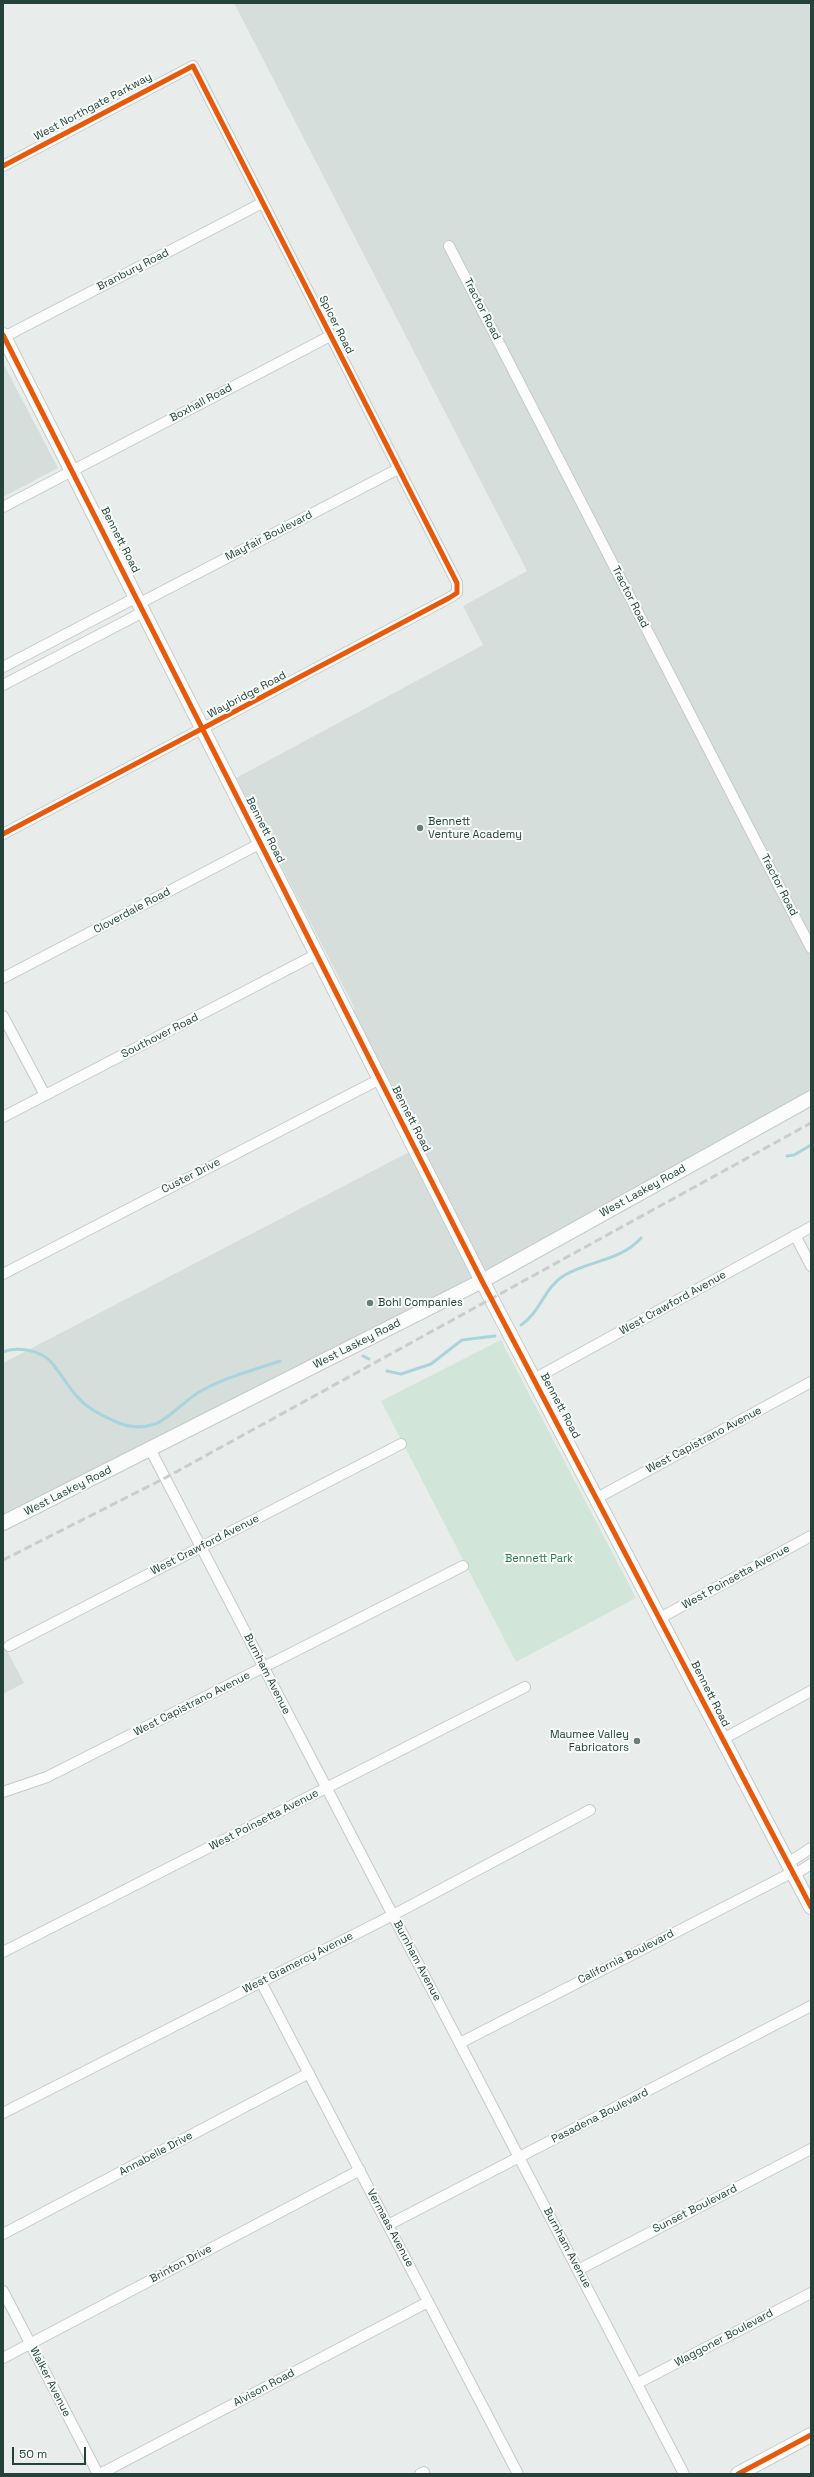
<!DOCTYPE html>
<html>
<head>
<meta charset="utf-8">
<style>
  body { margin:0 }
  #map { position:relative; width:814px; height:2477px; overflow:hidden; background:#e8edeb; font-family:"Space Grotesk",sans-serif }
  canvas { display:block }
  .frame { position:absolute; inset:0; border:4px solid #24423a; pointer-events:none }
  .scale { position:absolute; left:12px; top:2447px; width:74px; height:18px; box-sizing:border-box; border:2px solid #24423a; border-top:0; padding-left:5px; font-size:12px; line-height:14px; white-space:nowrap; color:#24423a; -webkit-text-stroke:3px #f7fbf9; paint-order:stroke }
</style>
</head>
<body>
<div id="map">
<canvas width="814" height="2477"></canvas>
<div class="frame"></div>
<div class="scale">50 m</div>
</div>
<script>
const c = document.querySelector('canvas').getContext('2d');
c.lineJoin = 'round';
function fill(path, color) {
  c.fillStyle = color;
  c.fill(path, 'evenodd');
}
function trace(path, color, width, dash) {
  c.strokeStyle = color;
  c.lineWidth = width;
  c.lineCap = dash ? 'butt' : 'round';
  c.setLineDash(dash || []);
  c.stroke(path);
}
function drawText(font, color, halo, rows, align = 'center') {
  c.font = font + ' "Space Grotesk",sans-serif';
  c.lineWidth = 4;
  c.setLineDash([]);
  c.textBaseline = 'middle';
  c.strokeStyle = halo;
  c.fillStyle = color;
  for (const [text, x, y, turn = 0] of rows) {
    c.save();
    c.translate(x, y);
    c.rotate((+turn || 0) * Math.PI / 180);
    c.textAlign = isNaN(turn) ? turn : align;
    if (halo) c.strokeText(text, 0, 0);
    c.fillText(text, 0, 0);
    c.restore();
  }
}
fill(new Path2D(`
  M234,3H811V1098L482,1281L3,1523V1363L411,1151L342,1016L355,1009L236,778L483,645L463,606L527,571Z
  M3,363L58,468L3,497Z
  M3,1643L24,1683L3,1694Z`), '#d6dedb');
fill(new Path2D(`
  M501,1340L636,1598L516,1662L381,1401Z`), '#d1e6d8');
trace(new Path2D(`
  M787,1156L794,1155L811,1145
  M521,1325C541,1312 544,1287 565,1275C589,1261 622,1260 641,1238
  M3,1352C16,1346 41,1350 51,1362C64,1377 73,1397 90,1408C99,1414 109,1419 119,1423C131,1428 143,1428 155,1424C169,1419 186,1399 201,1391C226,1377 254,1370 280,1361
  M363,1356L369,1359
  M387,1371L401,1374L431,1364L462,1340L495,1336`), '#a9d4db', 3);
const street = new Path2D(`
  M3,166L193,66L457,583V593L449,598L3,834
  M449,246L811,948
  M4,337L262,203
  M3,507L330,336
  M140,603L398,469
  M3,667L137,597
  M3,685L145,611
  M3,978L261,843
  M3,1016L45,1095
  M3,1117L317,954
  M795,1235L811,1266
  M3,1274L380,1079
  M534,1379L811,1227
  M150,1449L684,2474
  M597,1498L811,1382
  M660,1618L811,1536
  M9,1646L401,1444
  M723,1739L811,1691
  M3,1792L47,1777L463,1566
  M788,1863L811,1848
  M794,1875L811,1864
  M3,1952L525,1687
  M261,1982L518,2474
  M460,2043L793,1872
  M3,2113L393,1915L590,1810
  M388,2225L811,2006
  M3,2234L309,2073
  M578,2270L811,2149
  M3,2291L98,2474
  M3,2358L360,2170
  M638,2383L811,2293
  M100,2474L428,2302
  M420,2474L424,2472`);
const secondary = new Path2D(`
  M3,335L482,1281L811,1907
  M3,1523L482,1281L811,1098
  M738,2474L811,2435`);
trace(street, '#c5cac8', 12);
trace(secondary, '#c3cbc8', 16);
trace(street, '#fcfcfc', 10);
trace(secondary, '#fcfcfc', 14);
trace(new Path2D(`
  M3,1560L165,1478L811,1123`), '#c9cdcc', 3, [8, 4]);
trace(new Path2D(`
  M3,166L193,66L457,583V593L449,598L3,834
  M3,335L482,1281L811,1907
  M738,2474L811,2435`), '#e8590c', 5);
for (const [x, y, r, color] of [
  [420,828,4,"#697e78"],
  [370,1303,4,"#697e78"],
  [637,1741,4,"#697e78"]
]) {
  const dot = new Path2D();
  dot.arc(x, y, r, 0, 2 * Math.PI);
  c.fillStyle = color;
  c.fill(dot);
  trace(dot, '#f7fbf9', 1.5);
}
drawText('11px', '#24423a', '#f7fbf9', [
  ["West Northgate Parkway",93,107,-28],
  ["Branbury Road",133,270,-27],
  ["Tractor Road",482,309,63],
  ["Spicer Road",336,325,63],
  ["Boxhall Road",201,403,-28],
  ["Mayfair Boulevard",269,536,-27],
  ["Bennett Road",120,540,63],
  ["Tractor Road",630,597,63],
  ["Waybridge Road",247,695,-28],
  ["Bennett Road",265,830,63],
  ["Tractor Road",779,885,63],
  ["Cloverdale Road",132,911,-28],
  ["Southover Road",160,1036,-27],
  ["Bennett Road",411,1119,63],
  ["Custer Drive",191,1176,-27],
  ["West Laskey Road",643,1191,-29],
  ["West Crawford Avenue",673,1303,-29],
  ["West Laskey Road",357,1344,-27],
  ["Bennett Road",560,1406,62],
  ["West Capistrano Avenue",704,1440,-28],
  ["West Laskey Road",68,1491,-27],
  ["West Crawford Avenue",205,1545,-27],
  ["West Poinsetta Avenue",736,1577,-29],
  ["Burnham Avenue",267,1674,63],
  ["Bennett Road",710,1694,63],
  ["West Capistrano Avenue",192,1704,-27],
  ["West Poinsetta Avenue",264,1820,-27],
  ["California Boulevard",626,1957,-27],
  ["Burnham Avenue",417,1961,62],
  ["West Gramercy Avenue",298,1963,-27],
  ["Pasadena Boulevard",600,2116,-27],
  ["Annabelle Drive",156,2154,-28],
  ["Sunset Boulevard",695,2209,-27],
  ["Vermaas Avenue",390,2228,62],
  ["Burnham Avenue",567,2248,62],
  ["Brinton Drive",181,2264,-28],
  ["Waggoner Boulevard",724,2338,-28],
  ["Walker Avenue",50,2382,63],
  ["Alvison Road",264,2388,-28]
]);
drawText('11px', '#24423a', '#f7fbf9', [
  ["Bennett",428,822],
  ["Venture Academy",428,835],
  ["Bohl Companies",378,1303],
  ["Maumee Valley",629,1735,"right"],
  ["Fabricators",629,1748,"right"]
], 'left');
drawText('11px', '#2d7a4b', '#f7fbf9', [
  ["Bennett Park",539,1559]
]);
</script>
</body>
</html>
